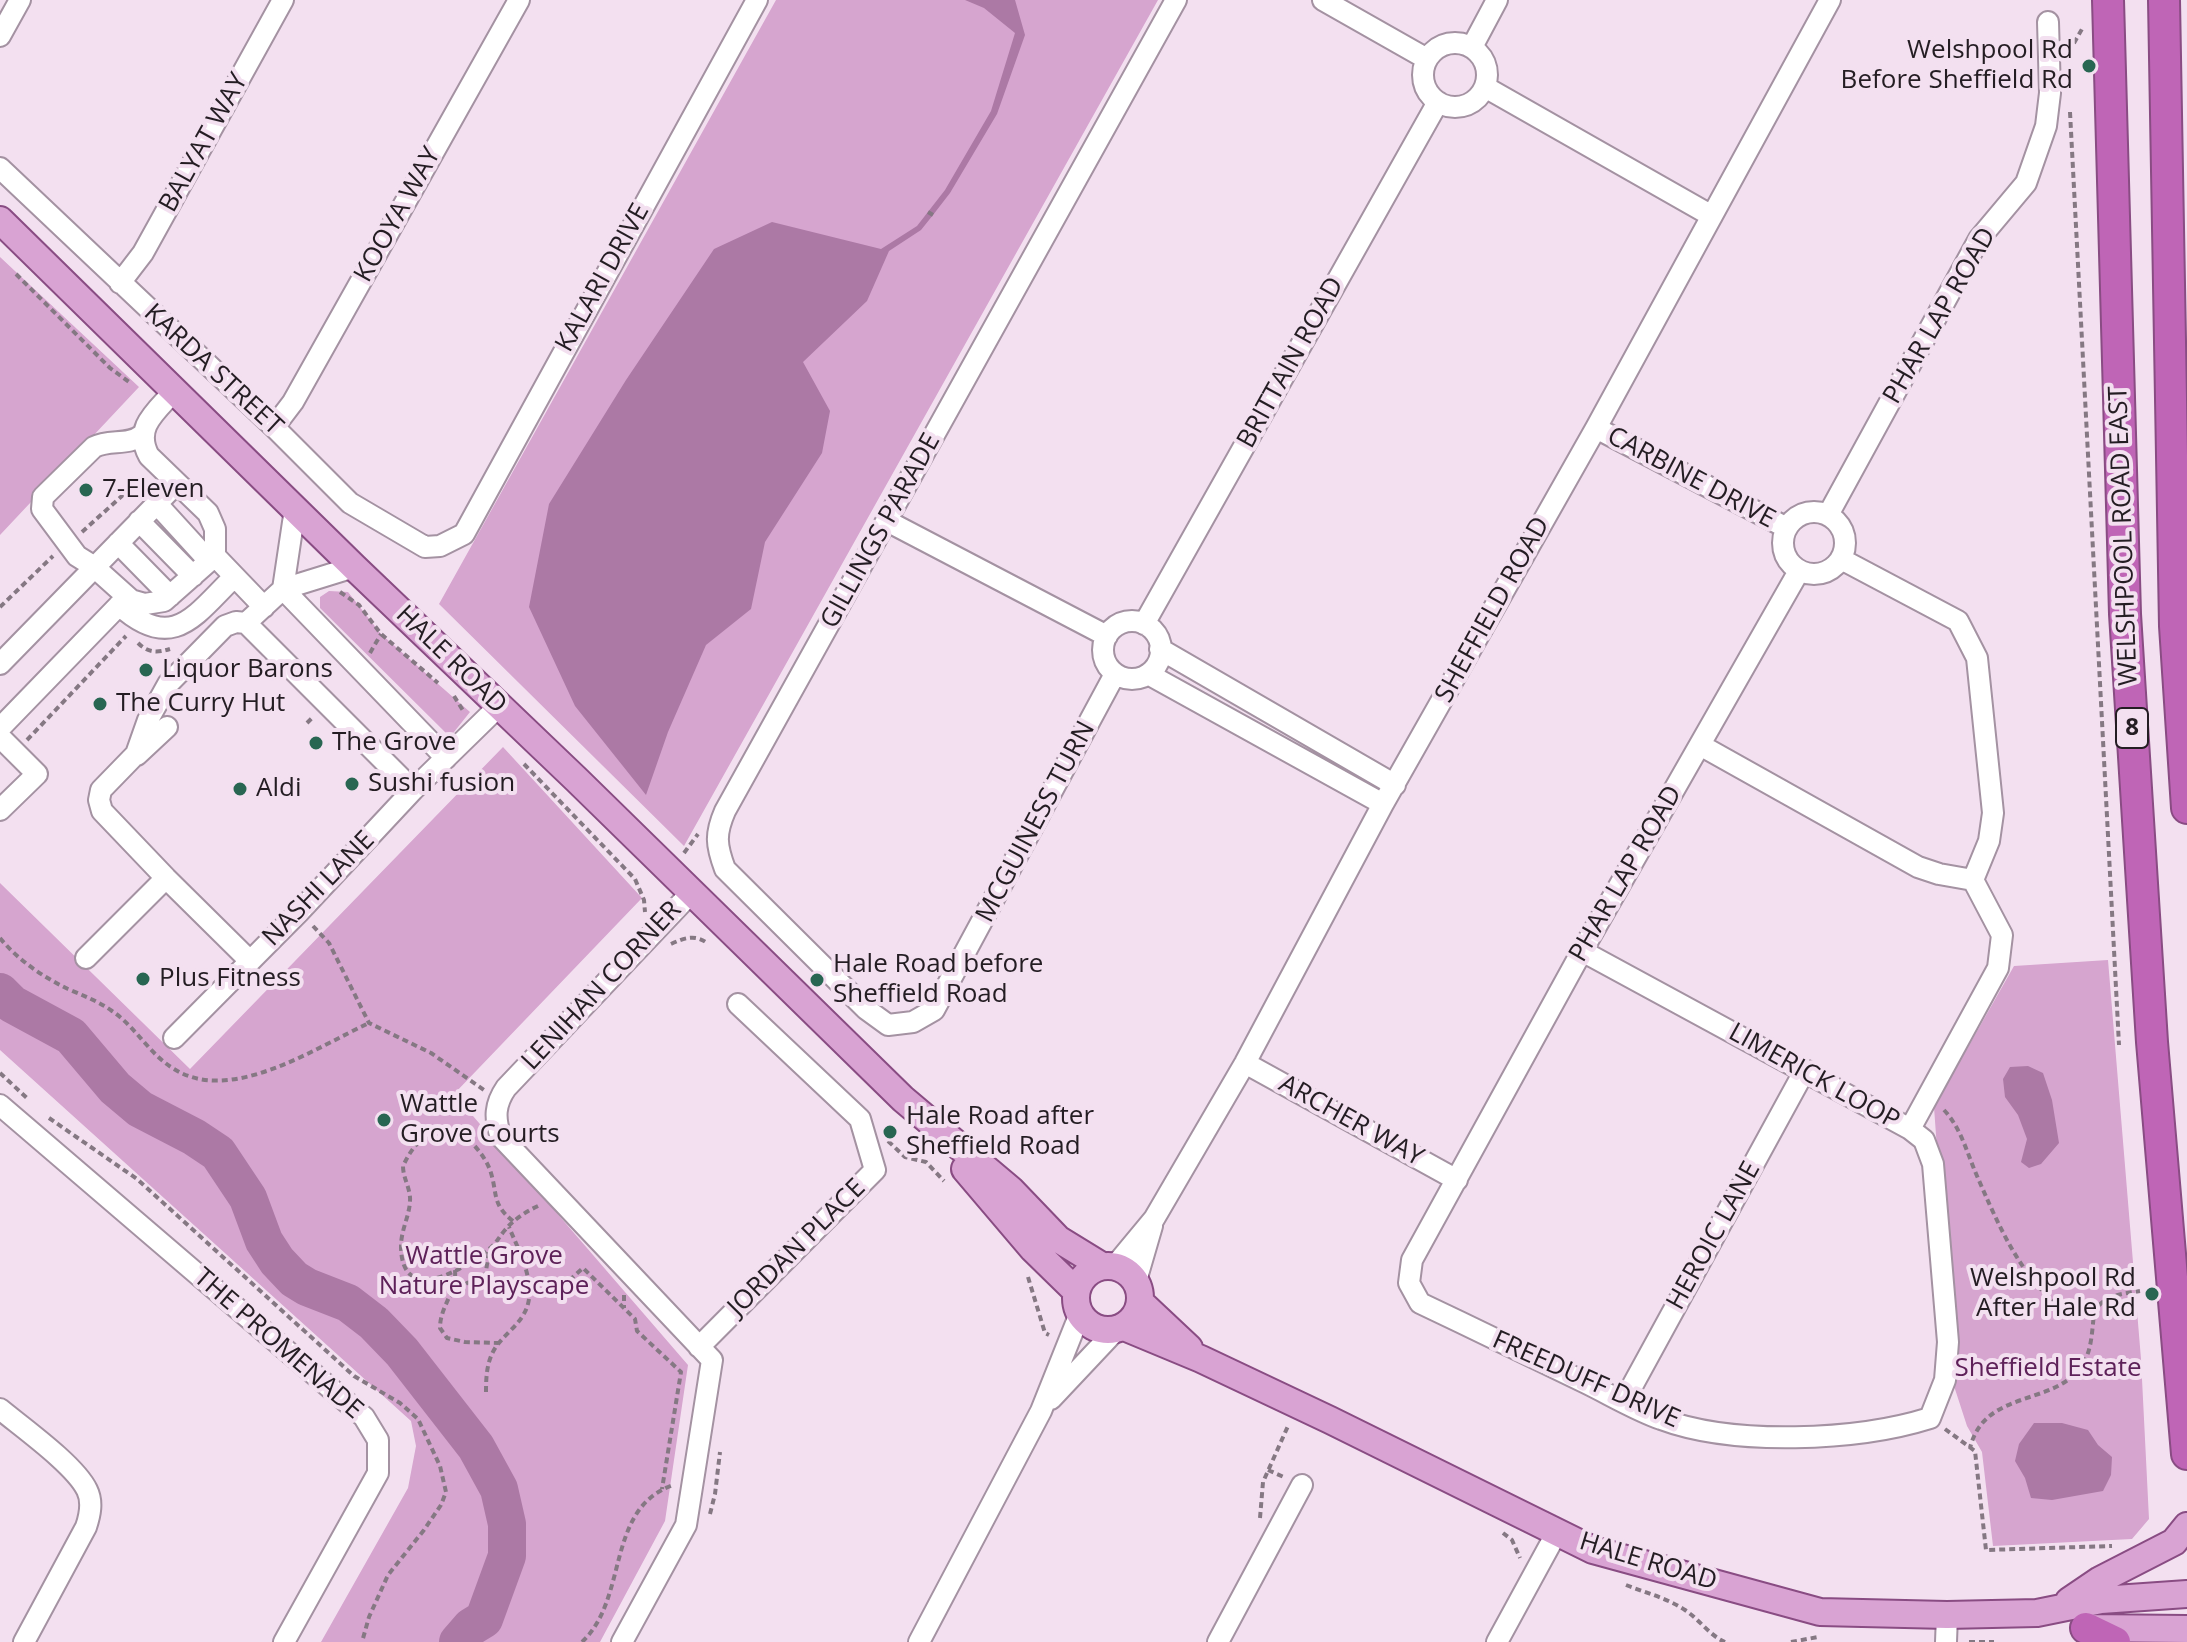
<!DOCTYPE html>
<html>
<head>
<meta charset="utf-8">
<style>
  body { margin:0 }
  canvas { display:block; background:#f3e0f0 }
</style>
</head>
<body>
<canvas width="2187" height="1642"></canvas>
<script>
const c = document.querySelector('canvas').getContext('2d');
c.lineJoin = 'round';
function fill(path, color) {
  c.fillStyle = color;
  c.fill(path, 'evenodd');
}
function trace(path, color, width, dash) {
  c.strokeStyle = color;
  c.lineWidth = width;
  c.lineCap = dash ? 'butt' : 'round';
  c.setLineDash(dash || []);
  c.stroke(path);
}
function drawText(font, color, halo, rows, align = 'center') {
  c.font = font + ' "Open Sans",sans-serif';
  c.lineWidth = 8;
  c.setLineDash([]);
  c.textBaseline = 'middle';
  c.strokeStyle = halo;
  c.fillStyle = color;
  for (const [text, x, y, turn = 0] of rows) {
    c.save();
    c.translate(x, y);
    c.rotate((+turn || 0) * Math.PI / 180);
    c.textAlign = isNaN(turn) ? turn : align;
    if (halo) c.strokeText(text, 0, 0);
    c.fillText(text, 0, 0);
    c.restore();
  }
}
fill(new Path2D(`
  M776,0H1158L684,846L439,604Z
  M0,257L139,387L0,535Z
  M329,591L348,592L381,634L470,712L450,737L320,608V597Z
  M503,747L642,898L454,1094L688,1365L665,1521L600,1642H321L408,1488L416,1446L411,1421L0,1050V883L190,1069Z
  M2108,960L2141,1359L2149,1519L2132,1539L1993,1546L1982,1452L1967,1426L1954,1386L1934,1107L2014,966Z`), '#d6a5cf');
fill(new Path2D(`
  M965,0H1015L1025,35L997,114L950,193L933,215L921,230L889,251L867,301L803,362L830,411L822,453L765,542L751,609L706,645L668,732L646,795L575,706L529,607L549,504L626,380L714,249L772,222L881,249L917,226L945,190L991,111L1015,33L984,8Z
  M2028,1066L2043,1073L2052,1100L2059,1143L2041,1164L2029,1168L2021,1162L2027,1139L2018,1115L2005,1097L2003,1079L2010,1067Z
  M2034,1423H2062L2088,1430L2098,1445L2112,1457L2111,1475L2103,1491L2052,1500L2031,1498L2025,1478L2015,1461L2019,1444Z`), '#ac79a5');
trace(new Path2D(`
  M0,992L12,1004L71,1036L115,1088L140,1109L194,1137L218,1153L248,1198L264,1241L277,1261L294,1279L307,1287L348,1303L374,1323L402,1352L476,1447L499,1489L507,1524V1556L484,1619L471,1627L458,1642`), '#ac79a5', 38);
const minor = new Path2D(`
  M1323,0L1427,59
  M0,36L20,0
  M1423 75a32 32 0 1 1 64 0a32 32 0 1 1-64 0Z
  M1472,47L1497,0
  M1485,87L1712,216
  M0,168L274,427L350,503L425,547L440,546L464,534L757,0
  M120,283L143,253L283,0
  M175,390C157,411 133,427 149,456L208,513L215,529V556L264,607
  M274,427L293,402L519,0
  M1596,428L1787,528
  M142,435C128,446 110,439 94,447L43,497L42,509L77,556L93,566L131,600L145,604L164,601L215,556
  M157,504L209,561
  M295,509L283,589L354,567
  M1783 543a31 31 0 1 1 62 0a31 31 0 1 1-62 0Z
  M1828,515L1979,239L2026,183L2046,126L2050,93L2048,22
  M139,521L193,576
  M887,521L1107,636
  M118,543L170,596
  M1841,559L1958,621L1977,658L1993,813L1989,841L1973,880
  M119,605C173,654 195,615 234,577
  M1103 650a29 29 0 1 1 58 0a29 29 0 1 1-58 0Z
  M246,623L283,589L446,758
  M1144,624L1438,102
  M1160,649L1395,785
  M0,664L177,483
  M1115,674L934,1010L913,1022L888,1025L866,1009L725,869C716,845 715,834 725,811L1176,0
  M1148,674L1383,804
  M0,728L127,597
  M0,737L37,774L0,810
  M1700,745L1918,867L1939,874L1973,880
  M137,755L167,727
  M1582,951L1910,1129L1924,1140L1933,1164L1948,1342L1945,1380L1930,1418C1857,1441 1733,1446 1661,1419C1635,1410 1609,1394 1584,1382C1530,1356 1475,1329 1420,1303L1409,1283L1412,1260L1582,951L1799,571
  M86,958L166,878
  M249,960L166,878L102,811L99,800L101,790L136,754L148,720L168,684L225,626L236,622L246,623L413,790
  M174,1038L299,912L413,790L499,706
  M1245,1063L1457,1180
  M0,1105L364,1417L378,1440V1473L284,1642
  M1910,1129L1998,968L2002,935L1973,880
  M1115,1266L1154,1219L1245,1063L1383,804L1596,428L1830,0
  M1136,1281L1152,1226
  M699,1347L875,1170L860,1119L738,1004
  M1051,1399L1115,1331
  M1624,1401L1805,1070
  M0,1409C23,1428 75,1465 87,1490C93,1502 90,1515 86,1527L24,1642
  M622,1642L686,1525L712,1360L501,1137C494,1118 495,1104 506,1088L691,893
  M919,1642L1041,1411L1079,1316
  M1218,1642L1302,1485
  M1497,1642L1557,1532
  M1946,1642L1947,1615`);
const major = new Path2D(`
  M0,220L354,567L577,780L903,1099L1011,1190L1058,1239L1102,1266
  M965,1169L1033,1249L1076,1291
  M1076 1298a32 32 0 1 1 64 0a32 32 0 1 1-64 0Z
  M1140,1302L1189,1348
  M1124,1327L1201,1359L1330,1420L1593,1550L1820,1612L1947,1615L2037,1613L2101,1600L2187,1594
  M2069,1601L2100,1580L2174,1542L2187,1526
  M2087,1628L2187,1629`);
const highway = new Path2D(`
  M2108,0L2125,614L2152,1042L2187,1454
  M2164,0L2175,626L2187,808
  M2086,1628L2115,1642`);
trace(minor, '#a492a2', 24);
trace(major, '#894c83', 30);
trace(highway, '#894c83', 34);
trace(new Path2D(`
  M2069,52L2082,29
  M2070,112L2119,1045
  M928,212L933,215
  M16,274L110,368L129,382
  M82,532L144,476
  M340,592L359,605L381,634L438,683
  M0,607L53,556
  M138,643C148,653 157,653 170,649
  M370,653L381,634
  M454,696L464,712
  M307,723L314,716
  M27,740L126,636
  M524,764L635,879L644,900L645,912
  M684,853L698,834
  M313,926L329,943L369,1023L431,1053L484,1090
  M0,938C18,960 43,977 68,989C84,996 98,1001 112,1011C136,1027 149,1054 174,1069C231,1105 315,1048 369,1023
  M671,944C684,938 695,934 707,943
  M0,1073L28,1099
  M1944,1110C1961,1128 1967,1153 1977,1176C1997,1221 2035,1318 2094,1314C2092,1330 2092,1348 2084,1362C2058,1408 1985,1387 1970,1448
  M49,1118L137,1179L354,1376L400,1403L418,1419L440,1466L446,1492L441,1505L424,1530L388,1575L369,1617L362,1642
  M888,1141L905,1157L926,1162L944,1181
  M513,1221C491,1204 498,1193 490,1170C485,1156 473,1144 463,1133C430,1128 417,1137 403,1166C403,1177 409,1186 410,1197C411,1213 401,1229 401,1246C401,1307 463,1270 489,1249C496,1244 499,1237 505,1230C514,1219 527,1211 540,1205
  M455,1270C457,1292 440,1306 440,1328L447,1338L465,1342L498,1343
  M1028,1277L1045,1333L1049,1335
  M562,1287L583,1268L635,1319L637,1331L681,1372L662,1489
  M624,1295V1308
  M450,1296L467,1283L485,1278L489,1251
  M2094,1314C2101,1295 2122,1294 2140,1291
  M486,1392C486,1375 487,1358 498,1344C509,1330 526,1320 529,1299C532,1274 518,1249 509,1227
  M1945,1429L1975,1451L1986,1550L2112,1546
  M1268,1470L1286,1478
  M710,1514L715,1494L720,1452
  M1260,1518L1263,1482L1288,1426
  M1503,1533L1512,1540L1520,1558
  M1626,1585C1646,1593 1667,1598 1685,1610C1700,1620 1709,1635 1725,1642
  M582,1642C629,1598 605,1509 673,1485
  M1791,1642L1818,1637
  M1969,1642H1994`), '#857883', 4, [6, 4]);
trace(minor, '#fff', 20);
trace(major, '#d9a3d3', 26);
trace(highway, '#bf65b6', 30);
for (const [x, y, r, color] of [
  [2089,66,8,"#286652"],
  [86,490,8,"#286652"],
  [146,670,8,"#286652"],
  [100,704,8,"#286652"],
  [316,743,8,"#286652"],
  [352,784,8,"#286652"],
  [240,789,8,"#286652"],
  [143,979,8,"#286652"],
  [817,980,8,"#286652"],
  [384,1120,8,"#286652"],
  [890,1132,8,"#286652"],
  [2152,1294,8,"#286652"]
]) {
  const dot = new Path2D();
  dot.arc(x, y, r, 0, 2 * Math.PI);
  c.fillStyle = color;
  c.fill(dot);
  trace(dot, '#f3e0f0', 3);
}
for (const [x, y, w] of [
  [2132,728,32]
]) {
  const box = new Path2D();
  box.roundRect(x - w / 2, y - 20, w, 40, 6);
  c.fillStyle = '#f3e0f0';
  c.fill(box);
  trace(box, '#241d23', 2);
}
drawText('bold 24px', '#241d23', null, [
  ["8",2132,728]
]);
drawText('26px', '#241d23', '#f3e0f0', [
  ["Welshpool Rd",2073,51,"right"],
  ["Before Sheffield Rd",2073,81,"right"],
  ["7-Eleven",102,490],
  ["Liquor Barons",162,670],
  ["The Curry Hut",116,704],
  ["The Grove",332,743],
  ["Sushi fusion",368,784],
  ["Aldi",256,789],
  ["Hale Road before",833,965],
  ["Sheffield Road",833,995],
  ["Plus Fitness",159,979],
  ["Wattle",400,1105],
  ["Grove Courts",400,1135],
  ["Hale Road after",906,1117],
  ["Sheffield Road",906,1147],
  ["Welshpool Rd",2136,1279,"right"],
  ["After Hale Rd",2136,1309,"right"]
], 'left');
drawText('26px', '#241d23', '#f3e0f0', [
  ["BALYAT WAY",204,143,-61],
  ["KOOYA WAY",398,215,-61],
  ["KALARI DRIVE",603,278,-61],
  ["PHAR LAP ROAD",1940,316,-60],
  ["BRITTAIN ROAD",1291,363,-61],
  ["KARDA STREET",213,370,43],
  ["CARBINE DRIVE",1691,478,28],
  ["GILLINGS PARADE",881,531,-61],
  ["WELSHPOOL ROAD EAST",2124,536,-92],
  ["SHEFFIELD ROAD",1493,610,-61],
  ["HALE ROAD",451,660,44],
  ["MCGUINESS TURN",1036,822,-62],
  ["PHAR LAP ROAD",1626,874,-60],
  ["NASHI LANE",319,889,-46],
  ["LENIHAN CORNER",602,986,-47],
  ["LIMERICK LOOP",1814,1077,29],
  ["ARCHER WAY",1351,1121,29],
  ["HEROIC LANE",1714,1236,-61],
  ["JORDAN PLACE",797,1248,-45],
  ["THE PROMENADE",278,1344,41],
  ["FREEDUFF DRIVE",1586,1380,24],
  ["HALE ROAD",1648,1562,17]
]);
drawText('26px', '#5e2159', '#f3e0f0', [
  ["Wattle Grove",484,1257],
  ["Nature Playscape",484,1287],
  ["Sheffield Estate",2048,1369]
]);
</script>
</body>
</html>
